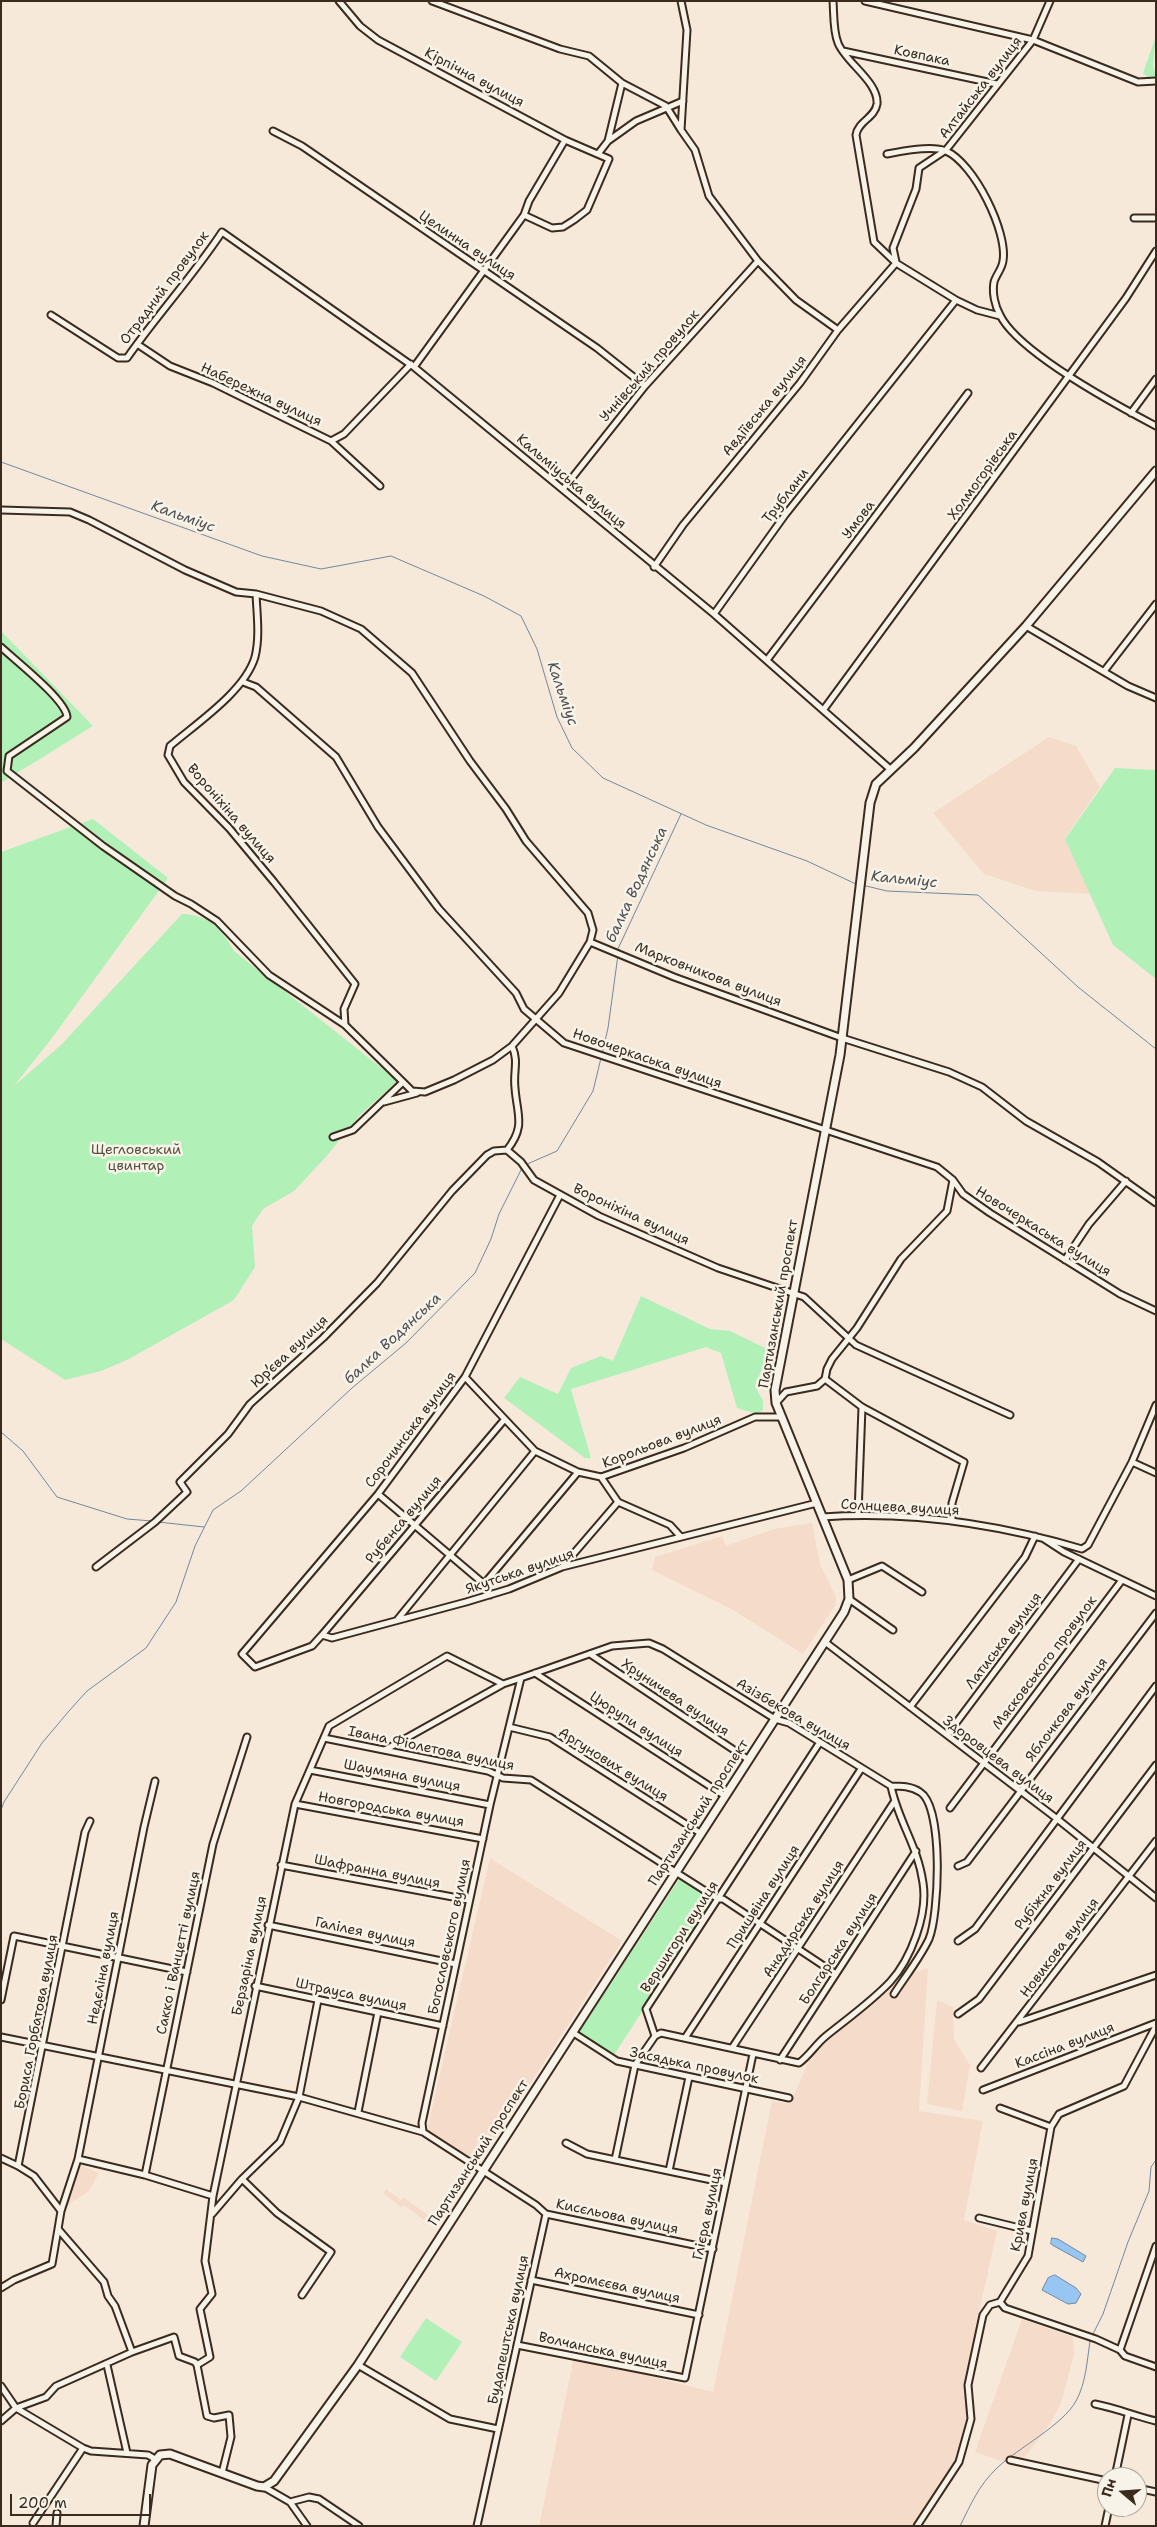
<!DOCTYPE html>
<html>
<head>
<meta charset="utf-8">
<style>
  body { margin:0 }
  #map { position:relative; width:1157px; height:2527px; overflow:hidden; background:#f6e9da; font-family:"Shantell Sans",sans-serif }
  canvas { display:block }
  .frame { position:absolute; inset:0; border:2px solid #3b2a1e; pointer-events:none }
  .north { position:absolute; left:1097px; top:2467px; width:50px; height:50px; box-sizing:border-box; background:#f7f3e8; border:1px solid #aca397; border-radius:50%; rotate:288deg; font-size:14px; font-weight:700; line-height:20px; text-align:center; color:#3b2a1e }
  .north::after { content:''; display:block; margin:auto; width:18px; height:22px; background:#3b2a1e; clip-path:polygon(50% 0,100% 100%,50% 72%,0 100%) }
  .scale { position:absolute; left:10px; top:2494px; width:141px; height:22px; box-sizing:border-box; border:2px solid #3b2a1e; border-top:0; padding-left:6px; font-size:15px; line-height:18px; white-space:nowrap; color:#3b2a1e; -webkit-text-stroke:4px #f7f3e8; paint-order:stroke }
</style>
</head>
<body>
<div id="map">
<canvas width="1157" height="2527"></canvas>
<div class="frame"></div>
<div class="north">Пн</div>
<div class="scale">200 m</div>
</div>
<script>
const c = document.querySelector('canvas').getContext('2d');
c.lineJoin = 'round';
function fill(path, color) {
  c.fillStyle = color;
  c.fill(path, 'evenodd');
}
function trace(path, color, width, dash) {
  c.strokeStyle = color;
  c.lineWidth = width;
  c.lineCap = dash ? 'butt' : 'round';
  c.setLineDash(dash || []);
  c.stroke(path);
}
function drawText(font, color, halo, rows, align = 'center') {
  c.font = font + ' "Shantell Sans",sans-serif';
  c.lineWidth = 5;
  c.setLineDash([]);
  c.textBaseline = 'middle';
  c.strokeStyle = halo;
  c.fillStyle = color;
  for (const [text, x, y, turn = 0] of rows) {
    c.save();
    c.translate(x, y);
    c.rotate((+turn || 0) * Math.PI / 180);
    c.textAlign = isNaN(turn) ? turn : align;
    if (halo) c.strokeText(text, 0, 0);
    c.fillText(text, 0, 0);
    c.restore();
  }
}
fill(new Path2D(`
  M1049,737L1076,746L1100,787L1065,838L1091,894L1036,891L984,874L933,813Z
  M812,1523L820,1564L836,1597L835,1606L803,1654L733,1610L652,1570L655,1557L722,1536L726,1546L774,1529Z
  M490,1858L622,1941L478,2165L427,2130Z
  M928,1968L919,2111L983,2121L964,2220L997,2231L966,2371L968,2419L955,2464L917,2526H539L574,2357L713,2392L772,2101L790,2104L811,2056L899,1978Z
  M937,2000L953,2007L954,2039L970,2065L962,2111L927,2104Z
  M78,2164L99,2173L89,2191L67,2206L65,2201Z
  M386,2189L401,2200L403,2197L428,2215L424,2220L404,2205L401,2207L383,2193Z
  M1022,2319L1073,2337L1074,2355L1061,2403L1051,2422L1025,2457L1007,2463L975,2452Z`), '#f5dcca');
fill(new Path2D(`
  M1156,36L1153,65L1156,78L1150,79L1143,73Z
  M1,631L93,726L1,783Z
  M1115,768L1156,770V979L1113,945L1065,839Z
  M93,819L168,878L52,1038L14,1086L62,1044L182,914C209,915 221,928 234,951L398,1081L361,1114L324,1159L294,1191L263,1209L252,1226L255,1267L234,1300L127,1360L101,1371L65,1380L1,1339V852Z
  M641,1296L710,1329L730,1331L765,1348L766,1359L755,1386L763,1401V1410L757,1414L737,1408L721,1353L706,1347L571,1389L591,1458H585L504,1398L520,1377L558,1394L571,1368L601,1356L613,1361Z
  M680,1878L714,1900L614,2055L579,2032Z
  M426,2318L462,2342L436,2381L400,2357Z`), '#b1f1b8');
const water = new Path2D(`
  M1052,2238L1058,2239L1086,2256L1083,2262L1054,2246L1051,2244Z
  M1055,2275L1076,2288L1081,2294L1076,2303L1068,2304L1042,2290L1048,2278Z`);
fill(water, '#97c6f3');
trace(water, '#72889e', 1);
trace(new Path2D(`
  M1,462L262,556L321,569L391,556L484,596L521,616L537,649L557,717L572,748L603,778L706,825L807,861L858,885
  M862,885L887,891L978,895L1078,987L1156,1049
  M617,951L681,814
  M602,1054L608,1028L618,955
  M525,1165L557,1151L593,1091L601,1058
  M1,1432L23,1451L57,1497L127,1519L152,1521
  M158,1522L204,1527
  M1,1810L4,1802L42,1743L69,1711L87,1691L146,1648L176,1602L195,1546L213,1510L241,1491L352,1388L406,1343L475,1273L491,1239L499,1214L522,1168
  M1093,2334L1103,2314L1128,2242L1149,2191L1151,2167L1156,2160
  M960,2526C971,2504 979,2485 997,2468C1018,2448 1063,2425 1076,2401C1086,2383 1087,2361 1090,2341`), '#72889e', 1);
const street = new Path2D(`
  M339,1L360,26L378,40L565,140L609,159L587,210L574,220L563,227L552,228L524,215
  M432,1L560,49L589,56L622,83L666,106L681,130
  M681,1L687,30L681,130L695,150L709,196L758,261L796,300L838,330
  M833,1C834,14 833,31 838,43C845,62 879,82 877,104C875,118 858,121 856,135L874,242L896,263L956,300L977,310L1000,316
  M865,1L1033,40L1138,82L1156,81
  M843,51L997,84
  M273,131L302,146L597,348L645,386
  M608,141L636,121L683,101
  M598,154L608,141L622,83
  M887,154C902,151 932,145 946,151C974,163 1008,232 1003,261C1002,269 996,275 994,282C992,293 995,306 1000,315C1018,352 1118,406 1156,426
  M1134,218H1156
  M896,262L893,248L916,189L919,168L946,150L1033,40L1050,1
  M51,315L118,358H127C157,315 193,276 222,232L414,367L714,614L890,769
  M137,344L170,366L213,383L331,441L344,434L411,364
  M414,367L524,215L529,201L565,140
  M1131,413L1156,379
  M331,441L380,486
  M564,488L645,386L758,261
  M1,510L70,512L89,520L185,570L236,592L256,594L321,611L361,629L412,673L470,761L506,809L526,841L588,913L593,930L590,942L674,977L842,1038L949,1072L982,1087L1026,1121L1098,1162L1156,1203
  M654,567L683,525L800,383L838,330L896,263
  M256,594C257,615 260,637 255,657C245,691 197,723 170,746L168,755L184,782L229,828L274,882L355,984L344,1009L345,1025
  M714,614L785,515L956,300
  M1026,626L1128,686L1156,698
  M1,647C16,661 66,700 67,717L9,756L7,771L103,846L175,896L191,904L217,921L269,975L345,1025L403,1082
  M767,660L968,393
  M1105,670L1156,604
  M243,682L256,687L336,757L378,827L439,909L516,993L524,1009L564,1043L937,1167L953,1180L963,1194L990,1213L1120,1294L1156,1311
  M824,709L1126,298L1156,251
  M512,1046C519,1062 513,1071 515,1088C517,1115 526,1126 507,1150L521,1162L534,1180L599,1216L718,1268L804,1297L856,1345L1010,1415
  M384,1102L417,1093
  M333,1137L353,1130L403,1082L412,1091L425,1092L454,1080L493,1060L512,1046L559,993L590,942
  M560,1195L465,1377L378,1494L242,1654L255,1667L312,1646L322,1635L332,1638L466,1602L509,1589L562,1567L817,1503
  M1065,1260L1089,1224L1126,1181
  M465,1377L535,1451L578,1472L601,1477L684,1448L755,1417H782
  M825,1379L862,1407L964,1462L952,1503V1520
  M776,1403L786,1392L817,1386L825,1379L827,1369L832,1359L857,1328L901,1259L947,1211L953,1180
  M1132,1462L1156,1473
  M601,1477L618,1502L670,1525L680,1536
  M378,1494L484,1584L490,1595
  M858,1514L862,1407
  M822,1517C910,1511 998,1524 1082,1549L1088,1545L1132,1462L1156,1405
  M1044,1539L1064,1552L1156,1596
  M563,1566L618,1502
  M96,1567L155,1522L187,1492L180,1482L228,1434L250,1404L323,1338L377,1283L452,1191L487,1155L494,1151L507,1150
  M848,1580L882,1566L922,1592
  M484,1584L578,1472
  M849,1599L893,1630
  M397,1620L535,1451
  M322,1635L504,1420
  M825,1642L1056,1818L1156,1898
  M590,1654L749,1760
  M535,1673L725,1796
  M910,1707L1025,1557L1035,1536
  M509,1727L550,1737L700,1833
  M947,1735L1079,1559
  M324,1738L488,1771L503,1778L531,1780L718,1899H723L836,1974
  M385,1750L503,1684L521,1678L612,1646L649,1643L663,1649L775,1719L789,1723L891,1786C898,1821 918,1846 923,1883C928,1914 911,1959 890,1982C871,2002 847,2019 826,2036C816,2044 809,2056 799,2063L661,2033L655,2036
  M310,1770L490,1805
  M891,1786C901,1786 911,1786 920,1792C944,1807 939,1915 929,1939C920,1958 905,1977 894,1994
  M295,1804L483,1839
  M950,1808L1122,1580
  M281,1865L469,1900
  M958,1866L967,1862L1156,1613
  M268,1925L456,1964
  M958,1941L975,1929L1156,1686
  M255,1986L443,2026
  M1,2000L14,1936L187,1972
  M958,2014L979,1999L1156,1765
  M1019,2022L1156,1975
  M572,2032L617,2061L789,2098
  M1,2037L299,2097L423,2132
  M685,2038L861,1769
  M732,2048L894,1802
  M780,2060L916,1851
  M981,2068L1156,1841
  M983,2090L1156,2023
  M1000,2108L1051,2127
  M358,2112L378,2012
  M566,2143L587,2154L726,2183
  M1,2158L18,2166
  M78,2159L145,2175L213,2196
  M615,2160L635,2065L655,2036L646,2009L820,1742
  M669,2171L689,2077
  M145,2175L213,1844L247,1737
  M242,2179L277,2213L331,2252L302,2295
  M61,2211L34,2176L18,2166L85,1832L90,1821
  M212,2214L242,2179L280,2142L299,2097L318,2000
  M546,2214L713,2249
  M979,2218L1032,2231
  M531,2280L699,2315
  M1,2288L14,2280L52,2264L58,2229
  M1000,2302L1005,2308L1096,2339L1120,2350L1125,2356L1156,2367
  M517,2345L685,2378L753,2054
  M1120,2350L1156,2246
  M132,2352L115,2306L108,2296L104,2282L58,2229L61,2211L78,2159L144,1827L155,1781
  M107,2365L127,2453
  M358,2365L450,2419L498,2429
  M1,2386L16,2408L83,2448L91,2451L148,2455L155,2459
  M1095,2404C1116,2408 1135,2416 1156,2421
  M1,2421L16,2408L46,2397L56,2386L132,2352L174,2337L179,2356L195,2362L197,2365
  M1010,2460L1107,2481
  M222,2473L231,2437L229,2415L214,2418L207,2416L197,2365L210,2357L200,2309L212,2294L205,2261L213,2196L295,1804L329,1726L447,1656L503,1684
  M1115,2477L1128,2415
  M264,2487L290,2502L309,2497L319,2499L359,2526
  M1137,2488L1156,2492
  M290,2502L307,2526
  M33,2523L83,2448
  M56,2526L57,2513
  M477,2526L546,2214L536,2205L423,2132L422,2123L490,1805L521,1678
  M917,2526L959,2462L971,2419L968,2385L983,2315L990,2305L1000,2302L1028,2256L1051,2127L1059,2114L1124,2086L1156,2026
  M1105,2526L1109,2507`);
const secondary = new Path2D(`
  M144,2526L152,2465L160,2455L170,2454L257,2486L264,2487L274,2481L358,2365L844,1612L849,1599L848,1580L776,1403L775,1390L840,1055L870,803L876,784L914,748L1026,626L1156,471`);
trace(street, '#3b2a1e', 9);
trace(secondary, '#3b2a1e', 11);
trace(street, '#f7f3e8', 5);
trace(secondary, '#f7f3e8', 7);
drawText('14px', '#3b2a1e', '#f7f3e8', [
  ["Ковпака",922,56,12],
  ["Кiрпiчна вулиця",474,78,28],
  ["Алтайська вулиця",981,88,-52],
  ["Целинна вулиця",467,246,34],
  ["Отрадний провулок",165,288,-53],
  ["Учнівський провулок",650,366,-49],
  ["Набережна вулиця",261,395,25],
  ["Авдіївська вулиця",765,406,-51],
  ["Холмогорівська",983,475,-54],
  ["Кальміуська вулиця",571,482,40],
  ["Трублани",786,496,-52],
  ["Умова",859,520,-53],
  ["Вороніхіна вулиця",231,814,49],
  ["Марковникова вулиця",708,975,21],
  ["Новочеркаська вулиця",647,1059,19],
  ["Вороніхіна вулиця",631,1215,25],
  ["Новочеркаська вулиця",1043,1232,32],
  ["Партизанський проспект",779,1304,-80],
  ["Юр’єва вулиця",290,1352,-43],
  ["Сорочинська вулиця",411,1430,-53],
  ["Корольова вулиця",662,1442,-21],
  ["Солнцева вулиця",900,1508,3],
  ["Рубенса вулиця",404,1520,-50],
  ["Якутська вулиця",520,1572,-19],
  ["Латиська вулиця",1004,1641,-53],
  ["Мясковського провулок",1045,1663,-53],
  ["Хруничева вулиця",675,1698,34],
  ["Яблочкова вулиця",1067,1710,-53],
  ["Азізбекова вулиця",793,1715,30],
  ["Цюрупи вулиця",636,1725,33],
  ["Івана Фіолетова вулиця",431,1749,12],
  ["Здоровцева вулиця",998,1760,37],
  ["Аргунових вулиця",613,1765,32],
  ["Шаумяна вулиця",402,1776,11],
  ["Новгородська вулиця",391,1810,10],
  ["Партизанський проспект",699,1813,-57],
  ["Шафранна вулиця",377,1872,11],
  ["Рубіжна вулиця",1051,1885,-53],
  ["Пришвіна вулиця",764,1897,-57],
  ["Анадирська вулиця",804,1919,-57],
  ["Галілея вулиця",365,1933,12],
  ["Богословського вулиця",450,1937,-78],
  ["Вершигори вулиця",680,1937,-57],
  ["Новикова вулиця",1060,1948,-53],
  ["Болгарська вулиця",839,1949,-57],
  ["Сакко і Ванцетті вулиця",179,1953,-78],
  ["Берзаріна вулиця",250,1956,-78],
  ["Недєліна вулиця",104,1968,-79],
  ["Штрауса вулиця",351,1995,12],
  ["Бориса Горбатова вулиця",37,2022,-79],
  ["Кассіна вулиця",1065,2046,-21],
  ["Засядька провулок",694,2066,12],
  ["Партизанський проспект",479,2153,-57],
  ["Крива вулиця",1025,2205,-79],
  ["Глієра вулиця",708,2214,-78],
  ["Кисєльова вулиця",617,2217,12],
  ["Ахромєєва вулиця",617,2286,12],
  ["Будапештська вулиця",509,2330,-78],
  ["Волчанська вулиця",603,2351,12]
]);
drawText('14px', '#53523d', '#f7f3e8', [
  ["Щегловський",136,1150],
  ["цвинтар",136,1166]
]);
drawText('italic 15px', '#525153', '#f7f3e8', [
  ["Кальміус",183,517,20],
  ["Кальміус",562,694,71],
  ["Кальміус",904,880,6],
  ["балка Водянська",637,885,-65],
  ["балка Водянська",393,1339,-43]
]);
</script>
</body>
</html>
